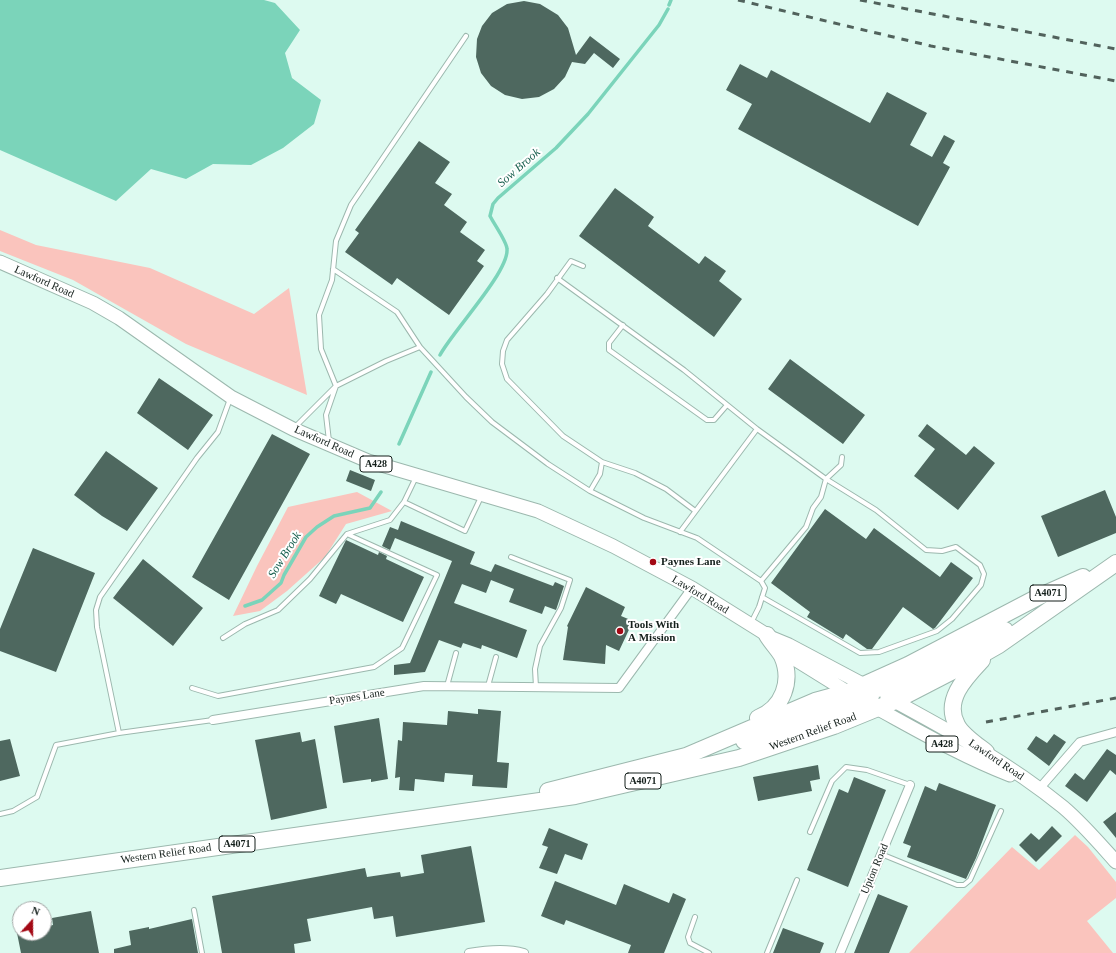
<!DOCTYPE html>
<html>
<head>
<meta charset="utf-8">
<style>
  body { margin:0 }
  #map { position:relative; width:1116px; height:953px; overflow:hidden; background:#ddfaf0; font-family:"Times New Roman",serif }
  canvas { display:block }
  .north { position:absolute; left:12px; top:901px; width:40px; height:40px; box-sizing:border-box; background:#fff; border:1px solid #a1a5a4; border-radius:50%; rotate:21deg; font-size:11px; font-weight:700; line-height:16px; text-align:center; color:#141f1b }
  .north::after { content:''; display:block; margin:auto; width:14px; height:18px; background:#a30915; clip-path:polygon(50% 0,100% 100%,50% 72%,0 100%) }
</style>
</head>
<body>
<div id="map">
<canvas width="1116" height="953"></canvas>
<div class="north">N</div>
</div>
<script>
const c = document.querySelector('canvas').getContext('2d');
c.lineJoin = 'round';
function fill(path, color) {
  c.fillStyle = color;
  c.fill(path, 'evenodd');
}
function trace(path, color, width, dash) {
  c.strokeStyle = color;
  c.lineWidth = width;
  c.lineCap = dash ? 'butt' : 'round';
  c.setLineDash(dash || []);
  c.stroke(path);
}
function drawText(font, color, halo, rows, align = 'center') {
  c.font = font + ' "Times New Roman",serif';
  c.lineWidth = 4;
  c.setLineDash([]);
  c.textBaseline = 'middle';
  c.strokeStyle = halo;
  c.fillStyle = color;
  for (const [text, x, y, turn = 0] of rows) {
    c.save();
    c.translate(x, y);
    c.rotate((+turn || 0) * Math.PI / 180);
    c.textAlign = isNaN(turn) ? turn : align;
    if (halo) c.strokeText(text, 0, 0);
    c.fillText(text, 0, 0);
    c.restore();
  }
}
fill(new Path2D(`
  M0,230L36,245L150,268L254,314L289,288L307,395L186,344L73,280L0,251Z
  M357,492L392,511L346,524L325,557L287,591L260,611L233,616L257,566L288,507Z
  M1075,835L1088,847L1116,882V898L1087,921L1113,953H909L1012,847L1039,870Z`), '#fac4bd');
fill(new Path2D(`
  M0,0H264L275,3L300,30L285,53L292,78L321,100L314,124L283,148L251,165L213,164L186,179L151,169L116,201L0,150Z`), '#7bd4ba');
trace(new Path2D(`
  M669,5L671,0
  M440,355C452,332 509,272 507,249C507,242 494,224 490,216L493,204L498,198L556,148L588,114L659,25L668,9
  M399,444L431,372
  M245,606L262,600L281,583L284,575L306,537L317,527L334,516L370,508L381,492`), '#7bd4ba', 3.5);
fill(new Path2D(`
  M524,1L540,4L558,15L568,28L576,55L590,36L620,59L613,68L594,53L585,64L572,62L565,77L554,89L539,97L522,99L505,95L491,86L481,73L476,57L477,39L482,26L492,13L507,4Z
  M740,64L767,78L771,70L870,123L887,92L927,113L910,145L932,157L944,135L955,141L943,163L950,167L918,226L738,129L752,104L726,90Z
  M419,141L450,162L435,183L452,194L444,205L467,222L460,232L485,250L477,261L484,266L449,315L397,278L392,285L345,252L359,233L355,230Z
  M615,188L654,217L648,226L699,264L705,256L726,271L719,281L742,299L714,337L579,236Z
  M790,359L865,415L843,444L768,389Z
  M159,378L213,415L188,450L137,413Z
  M927,424L966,455L974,446L995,463L958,510L914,476L935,449L918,436Z
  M272,434L310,454L229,600L192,577Z
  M106,451L158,488L127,531L102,516L74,495Z
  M350,470L375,480L371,491L346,481Z
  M1105,490L1116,517V533L1058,557L1041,516Z
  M825,509L866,539L874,528L940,577L951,562L973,578L935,628L933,629L903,607L872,649H867L846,634L843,639L807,617L810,612L771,583Z
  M401,521L475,552L470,564L491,572L495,564L553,586L555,582L564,586L556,610L545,606L542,614L509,602L514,589L491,580L486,593L462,584L454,603L527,630L517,658L482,645L481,649L463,643L461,648L439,640L425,672L394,675V665L410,663L452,561L395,538L390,550L382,546L390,527L398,530Z
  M346,540L378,555L379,552L387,556L386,559L424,577L403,622L341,594L336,604L319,596Z
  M33,548L95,573L56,672L0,651V629Z
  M143,559L203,608L173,646L113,598Z
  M586,587L625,607L621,616L633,621L619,651L606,645L605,664L563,660L568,627L567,626Z
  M478,709L501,711L497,762L509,763L507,788L472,786L473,775L445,773L444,782L415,779L414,791L399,790L400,777L395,778L398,740L402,741L403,722L447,725L448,711L478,714Z
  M379,718L388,779L371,782V779L343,783L334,726Z
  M300,732L302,742L315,739L327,808L271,820L255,740Z
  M1054,734L1066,742L1049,766L1027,749L1036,736L1047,743Z
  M10,739L20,776L0,781V741Z
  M1107,749L1116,755V775L1110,770L1087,802L1065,786L1075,773L1084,780Z
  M818,765L820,779L810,781L812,791L758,801L753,777Z
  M854,777L886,790L848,887L807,870L839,789L848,793Z
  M939,783L996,805L976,858L966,879L907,857L911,846L903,843L925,786L936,791Z
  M1116,812V838L1103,822Z
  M1052,826L1062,836L1036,862L1019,845L1031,833L1039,840Z
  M549,828L588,844L582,860L565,854L557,874L539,868L548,847L542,845Z
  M471,846L485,922L396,937L393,916L374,919L372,907L307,919L311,941L294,944L295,953H222L212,896L365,868L367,877L400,872L401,877L424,873L421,855Z
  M555,881L616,905L624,884L669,903L673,893L686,899L664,953H628L631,945L566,920L564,925L541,916Z
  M878,894L908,906L889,953H854Z
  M91,911L99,953H21L17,933H44V927L53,925L52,918Z
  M192,919L198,953H114V949L131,945L129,931L149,927V929Z
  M783,928L824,943L820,953H773Z`), '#4e685f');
const lane = new Path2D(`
  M583,266L571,261L547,294L507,340L503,351L502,364L507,379L563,436L602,462L600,474L590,491
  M333,269L397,312L420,347
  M557,278L684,370L757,429L826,479L876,510L926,550L942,551L956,547L980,565L984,574L981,585L952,619L937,631L879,652L860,653L762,597
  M623,325L609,343V350L707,420H714L727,405
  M295,427L336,386L386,361L420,347L466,397L492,422L548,464L590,491L644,518L697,538L761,581L765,588L759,607L751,623
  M329,441L326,415L336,386L321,349L319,315L332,280L336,241L351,205L466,36
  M602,462L635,473L666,489L694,510
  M404,502L465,531L481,497
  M680,532L757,429
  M511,557L570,580L561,608L540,646L535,669L536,687
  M761,581L806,527L813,508L821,497L826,479L841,465L842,457
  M223,638L245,624L278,610L310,579L347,534L390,520L404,502L416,477
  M447,686L456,653
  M488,686L496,657
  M192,688L218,696L374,667L402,648L437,575L347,534
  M119,733L97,627L96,610L100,597L197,458L218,432L230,399
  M0,814L13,811L37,797L56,745L119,733L213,720
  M810,832L832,781L846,767L867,770L910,785
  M881,854L957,885H964L970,880L1001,811
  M194,910L202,953
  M695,917L688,937L690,943L709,953
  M767,953L797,880`);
const street = new Path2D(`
  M213,720L424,686L619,688L692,588
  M1039,789L1080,742L1116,732
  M469,953C486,950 507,948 524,953
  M840,953L910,785`);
const primary = new Path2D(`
  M0,262L93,303L119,318L231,397L293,429L368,461L538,511L613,546L692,588L772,638L789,645L870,688
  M779,645L788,655L854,696
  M887,697C948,730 1009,763 1063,807C1082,823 1099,843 1116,862
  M871,705C917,730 961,756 1010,775`);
const highway = new Path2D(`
  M982,660C966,677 943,700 957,725C962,735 977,745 986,752
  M864,692L896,685L1005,630
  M758,718C783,708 793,681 782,656C778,649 771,642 767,635
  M744,741L809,719L859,699L871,696
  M548,791L686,756L815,701L848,692L908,665L1038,597L1083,577
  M0,878L575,796L739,758L834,726L895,701L955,670L999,645L1116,563`);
trace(lane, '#9cb8ae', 6);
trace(street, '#9cb8ae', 10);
trace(primary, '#9cb8ae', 15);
trace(highway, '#9cb8ae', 18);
trace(lane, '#fff', 4);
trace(street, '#fff', 8);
trace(primary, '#fff', 13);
trace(highway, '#fff', 16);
trace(new Path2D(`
  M738,0L931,46L1116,81
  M860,0L1116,49
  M986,722L1116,698`), '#51625c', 3, [7, 7]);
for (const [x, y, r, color] of [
  [653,562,4,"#a30915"],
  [620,631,4,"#a30915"]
]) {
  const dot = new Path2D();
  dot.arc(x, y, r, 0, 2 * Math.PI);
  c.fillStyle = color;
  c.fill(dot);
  trace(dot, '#fff', 1.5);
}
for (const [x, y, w] of [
  [376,464,32],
  [1048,593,36],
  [942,744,32],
  [643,781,36],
  [237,844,36]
]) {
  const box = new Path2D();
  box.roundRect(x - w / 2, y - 8, w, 16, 3);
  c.fillStyle = '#fff';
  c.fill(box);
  trace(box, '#141f1b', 1);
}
drawText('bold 10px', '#141f1b', null, [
  ["A428",376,464],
  ["A4071",1048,593],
  ["A428",942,744],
  ["A4071",643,781],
  ["A4071",237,844]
]);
drawText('11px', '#141f1b', '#fff', [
  ["Lawford Road",44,282,24],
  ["Lawford Road",324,442,24],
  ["Lawford Road",700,595,31],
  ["Paynes Lane",357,697,-9],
  ["Western Relief Road",813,732,-20],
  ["Lawford Road",996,760,34],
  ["Western Relief Road",166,854,-8],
  ["Upton Road",875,869,-67]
]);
drawText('bold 11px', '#141f1b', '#fff', [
  ["Paynes Lane",661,562],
  ["Tools With",628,625],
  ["A Mission",628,638]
], 'left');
drawText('italic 12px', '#19604f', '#fff', [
  ["Sow Brook",519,168,-41],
  ["Sow Brook",285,555,-58]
]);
</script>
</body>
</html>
